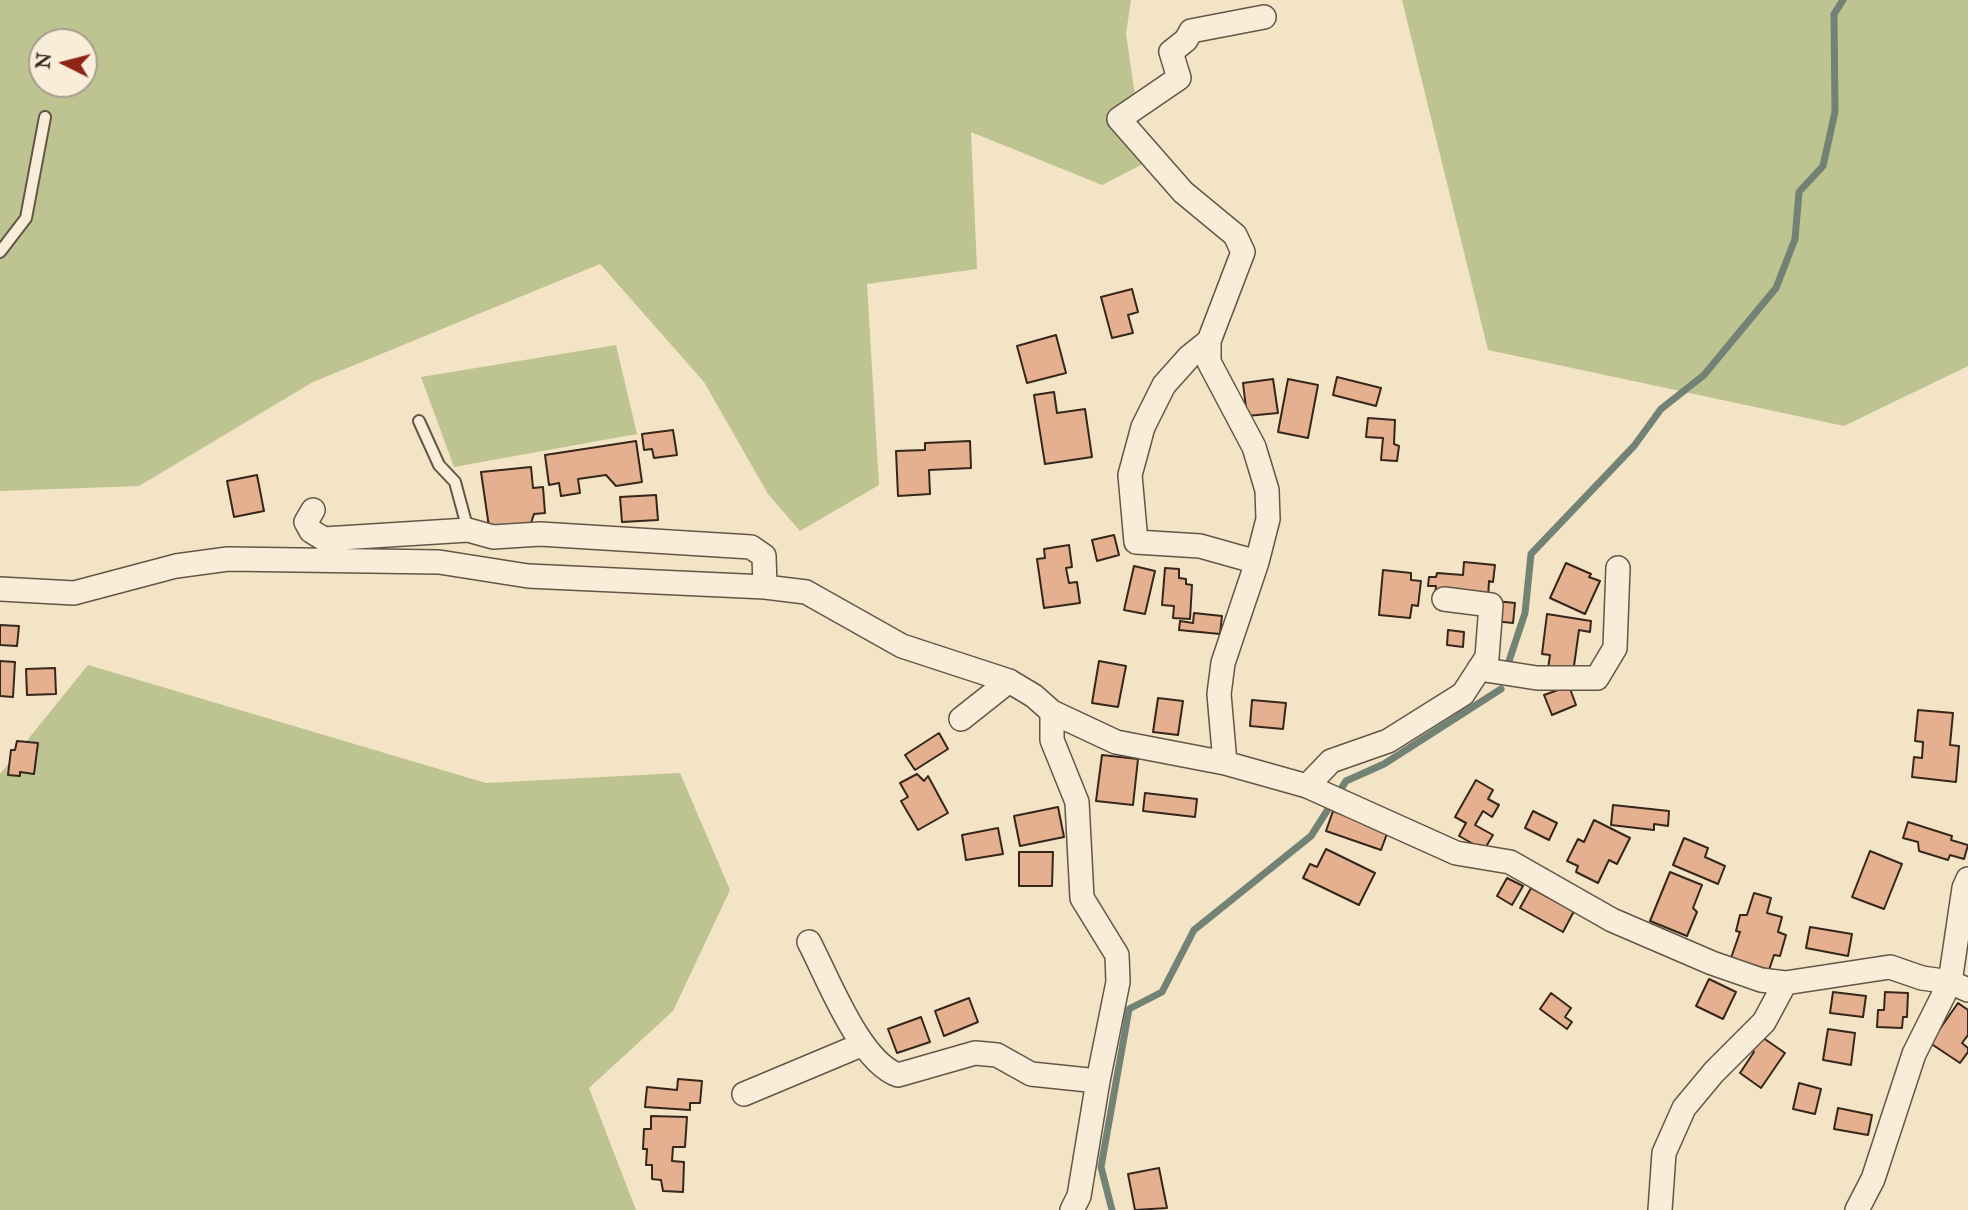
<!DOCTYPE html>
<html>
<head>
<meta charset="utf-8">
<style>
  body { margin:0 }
  #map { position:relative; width:1968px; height:1210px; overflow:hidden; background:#f3e4c5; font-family:"IM FELL Great Primer",serif }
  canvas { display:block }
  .north { position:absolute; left:28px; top:28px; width:70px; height:70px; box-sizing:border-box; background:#f7edd9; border:2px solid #a99d8d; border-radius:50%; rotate:276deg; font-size:19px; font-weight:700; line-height:28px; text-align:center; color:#35261b }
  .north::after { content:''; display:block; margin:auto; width:24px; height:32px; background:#8f2418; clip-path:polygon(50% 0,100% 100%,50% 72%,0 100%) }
</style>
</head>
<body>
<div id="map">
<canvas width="1968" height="1210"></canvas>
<div class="north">N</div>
</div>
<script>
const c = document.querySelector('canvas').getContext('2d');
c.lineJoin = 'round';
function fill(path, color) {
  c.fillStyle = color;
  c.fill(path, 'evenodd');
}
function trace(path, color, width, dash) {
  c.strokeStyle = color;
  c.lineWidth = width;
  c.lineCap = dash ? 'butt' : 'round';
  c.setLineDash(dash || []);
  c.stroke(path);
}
fill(new Path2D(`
  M0,0H1131L1126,34L1145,163L1102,185L971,132L977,269L867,284L879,485L800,531L768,494L704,382L600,264L313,382L139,486L0,491ZM42,42H84V84H42Z
  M1402,0H1968V366L1844,426L1488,350Z
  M616,345L637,434L454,467L421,377Z
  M88,665L486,783L680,773L730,890L673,1011L589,1088L636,1210H0V774Z`), '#bec392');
trace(new Path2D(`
  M1508,664L1525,613L1531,554L1634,446L1661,409L1704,375L1776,288L1795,239L1799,192L1823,166L1835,112L1834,14L1843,0
  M1112,1210L1101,1167L1129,1009L1162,992L1194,930L1311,836L1346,781L1384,764L1501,689`), '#728275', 7);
const building = new Path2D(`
  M1132,289L1138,312L1128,315L1133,333L1112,338L1101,297Z
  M1056,335L1066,373L1027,383L1017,346Z
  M1337,377L1381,388L1376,406L1333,395Z
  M1273,379L1278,413L1247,416L1243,383Z
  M1288,379L1318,385L1308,438L1278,432Z
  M1054,392L1057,413L1085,409L1092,457L1045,464L1034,395Z
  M1368,418L1395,420L1394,444L1399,446L1397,461L1381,460L1383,438L1366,437Z
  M673,430L677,455L654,458L652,449L644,450L642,434Z
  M636,441L642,482L616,486L606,475L578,479L580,493L561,496L559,483L549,485L545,455Z
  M970,441L971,468L929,470L930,494L898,496L896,451L925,450V443Z
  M531,467L533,488L543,487L545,513L534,514L531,523L489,527L481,472Z
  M257,475L264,511L234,517L227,481Z
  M656,495L658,520L622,522L620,497Z
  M1114,535L1119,555L1097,561L1092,540Z
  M1069,545L1072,567L1066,568L1069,583L1077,582L1080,603L1044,608L1037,559L1045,558L1044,549Z
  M1464,562L1495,565L1493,582L1489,581L1488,598L1435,594L1436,586H1428L1429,577H1436L1437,573L1463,575Z
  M1566,563L1591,574L1589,577L1600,581L1585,614L1550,598Z
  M1134,566L1155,571L1145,614L1124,610Z
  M1165,568L1179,569V578L1186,579V584L1192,585L1190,619L1173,618L1174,606L1162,605Z
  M1383,570L1411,573V580L1421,581L1418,606L1412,605L1410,618L1379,615Z
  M1496,601L1515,603L1513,623L1494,621Z
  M1194,613L1222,616L1220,634L1179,630L1180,621L1193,623Z
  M1547,614L1591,621L1590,632L1579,630L1573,673L1548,669L1550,655L1542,654Z
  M0,625L19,626L17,646L0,645Z
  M1448,630L1464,632L1463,647L1447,645Z
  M0,661L15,662L13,697L0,696Z
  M1099,661L1126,666L1118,707L1092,703Z
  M55,668L56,694L27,695L26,669Z
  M1569,686L1576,705L1552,715L1544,695Z
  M1158,698L1183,701L1178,735L1153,732Z
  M1252,700L1286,703L1283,729L1250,726Z
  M1918,710L1953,713L1950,745L1959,746L1956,782L1912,777L1914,757L1922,758L1923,742L1915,741Z
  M939,733L948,749L915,770L905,755Z
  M17,741L38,743L34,774L20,772V776L8,775L11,750H15Z
  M1102,755L1138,759L1133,805L1096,801Z
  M917,774L924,781L928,776L948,813L918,830L901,801L908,797L900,783Z
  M1476,780L1493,790L1488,799L1499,805L1492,817L1483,811L1475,825L1493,835L1484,850L1459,836L1466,823L1455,817Z
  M1145,793L1197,799L1195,817L1143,811Z
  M1613,805L1669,811L1668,826L1654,824V830L1611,825Z
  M1058,807L1064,837L1020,846L1014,816Z
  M1333,811L1388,831L1381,850L1326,831Z
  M1533,811L1557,823L1549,840L1525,828Z
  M1594,820L1630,838L1617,864L1609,860L1598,883L1576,872L1578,866L1567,861L1578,839L1584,842Z
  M1908,822L1952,836L1951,840L1968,845L1964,859L1950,855L1948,860L1919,851L1918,842L1903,838Z
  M998,828L1003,854L966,860L962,835Z
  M1684,838L1708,848L1705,857L1725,866L1718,884L1673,865Z
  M1326,849L1375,873L1359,905L1303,878L1310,864L1317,867Z
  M1870,851L1902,864L1884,909L1852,897Z
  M1019,852H1053L1052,886H1019Z
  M1670,872L1702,885L1693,908L1697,912L1687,936L1650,921Z
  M1507,878L1523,886L1512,905L1497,896Z
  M1531,888L1574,911L1563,932L1520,908Z
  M1754,893L1771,898L1767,913L1782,917L1778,932L1786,935L1780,956L1774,955L1769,970L1731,958L1740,932L1736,931L1740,915H1747Z
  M1810,927L1852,934L1848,956L1806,948Z
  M1709,979L1736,992L1723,1019L1696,1006Z
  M1833,992L1866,996L1863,1017L1830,1013Z
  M1885,992L1908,993L1907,1017H1903L1902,1028L1877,1027L1878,1010H1884Z
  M1551,993L1571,1008L1565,1017L1572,1022L1567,1029L1540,1009Z
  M969,998L978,1022L944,1036L935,1011Z
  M1958,1003L1968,1010V1035L1962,1043L1968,1048V1052L1960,1063L1930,1043Z
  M921,1017L930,1042L897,1053L888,1029Z
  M1828,1029L1855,1033L1851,1065L1823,1060Z
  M1759,1035L1785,1053L1761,1088L1740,1073L1754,1052L1749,1048Z
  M678,1079L702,1081L700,1103H690V1110L645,1107L647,1087L677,1090Z
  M1799,1083L1821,1089L1815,1114L1793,1109Z
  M1838,1108L1872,1115L1868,1135L1834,1129Z
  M651,1116L687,1117L685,1147H673L672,1161L684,1162L683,1192L663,1191L661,1180L652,1179V1165H646L647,1149H643L644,1129H651Z
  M1159,1168L1167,1208L1135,1210L1128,1174Z`);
fill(building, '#e4b08f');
trace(building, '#35261b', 2);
const lane = new Path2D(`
  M0,252L26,218L45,117
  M419,421L439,465L455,482L468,530`);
const street = new Path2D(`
  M1209,341L1189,357L1164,385L1143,427L1130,475L1136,542L1200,546L1257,562
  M313,510L306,522L311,531L324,539L468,530L493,537L540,534L751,547L764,556L765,587
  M0,589L74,593L176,566L228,559L439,562L528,576L765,587L806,592L902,646L1009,681L1034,696L1052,712L1116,742L1225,763L1307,786L1456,853L1510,862L1612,920L1712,963L1761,980L1785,983L1890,967L1922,978L1950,982L1968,990
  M1479,669L1537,678H1597L1615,648L1618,568
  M1052,712V740L1077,802L1082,898L1117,955L1118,982L1098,1081L1079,1196L1072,1210
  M961,719L1009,681
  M1225,763L1219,694L1223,663L1257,562L1268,519L1267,490L1254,447L1209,362V341L1243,252L1235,235L1183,192L1119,119L1179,78L1171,52L1186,40L1191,31L1264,17
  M1307,786L1331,761L1388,741L1463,694L1487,657L1491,605L1444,599
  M809,942C828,978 859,1061 898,1075L975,1053L997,1055L1031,1074L1098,1081
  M744,1094L861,1045
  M1660,1210L1664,1153L1684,1108L1714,1072L1764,1022L1785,983
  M1857,1210L1873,1179L1914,1054L1950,982L1964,888L1968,879`);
trace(lane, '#645646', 14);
trace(street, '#645646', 26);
trace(lane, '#f7edd9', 10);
trace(street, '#f7edd9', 23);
</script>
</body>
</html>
